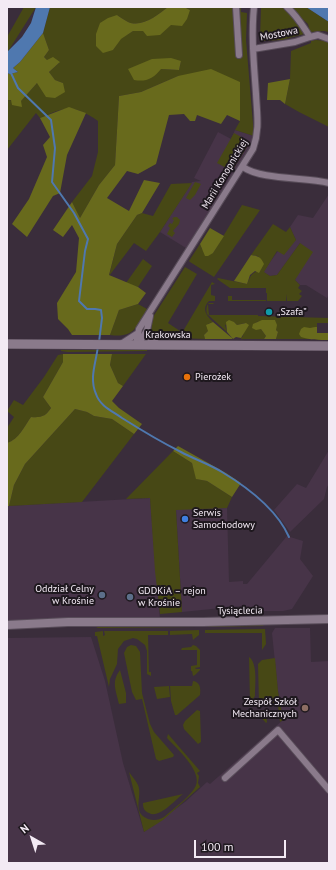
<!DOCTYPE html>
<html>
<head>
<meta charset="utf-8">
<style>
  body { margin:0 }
  #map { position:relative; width:336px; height:870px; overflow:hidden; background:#3a2d3b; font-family:"PT Sans",sans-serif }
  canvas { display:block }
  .frame { position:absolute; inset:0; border:8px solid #f3eaf4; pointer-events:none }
  .north { position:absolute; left:12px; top:818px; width:40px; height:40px; -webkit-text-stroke:3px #1e181e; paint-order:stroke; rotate:321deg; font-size:11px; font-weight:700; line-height:16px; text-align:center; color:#f3eaf4 }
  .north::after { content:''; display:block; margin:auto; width:14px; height:18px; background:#f3eaf4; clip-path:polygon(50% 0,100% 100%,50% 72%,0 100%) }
  .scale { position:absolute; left:194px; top:840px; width:92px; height:18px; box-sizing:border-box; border:2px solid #f3eaf4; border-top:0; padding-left:5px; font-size:12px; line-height:14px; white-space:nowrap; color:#f3eaf4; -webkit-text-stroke:3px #1e181e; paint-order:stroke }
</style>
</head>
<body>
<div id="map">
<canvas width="336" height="870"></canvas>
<div class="frame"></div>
<div class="north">N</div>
<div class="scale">100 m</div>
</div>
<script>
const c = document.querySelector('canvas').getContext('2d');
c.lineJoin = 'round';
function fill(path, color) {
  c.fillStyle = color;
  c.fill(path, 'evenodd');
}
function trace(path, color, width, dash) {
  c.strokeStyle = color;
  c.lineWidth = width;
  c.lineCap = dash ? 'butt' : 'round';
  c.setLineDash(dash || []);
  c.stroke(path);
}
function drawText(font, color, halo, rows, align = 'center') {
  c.font = font + ' "PT Sans",sans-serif';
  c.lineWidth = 4;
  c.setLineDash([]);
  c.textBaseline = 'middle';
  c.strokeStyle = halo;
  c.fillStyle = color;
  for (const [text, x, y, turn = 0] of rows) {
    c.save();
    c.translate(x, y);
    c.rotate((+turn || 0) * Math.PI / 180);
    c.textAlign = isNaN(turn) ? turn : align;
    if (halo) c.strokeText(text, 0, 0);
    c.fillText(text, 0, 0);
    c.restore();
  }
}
fill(new Path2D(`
  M235,130L254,136L251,145L186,248L160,232L192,182L201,181L194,178L218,132L231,139Z
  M329,194V294L327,298L306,285H300L295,280L300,243L277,275L270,276L263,272L278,251L296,240L290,227L298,215L313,218Z
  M329,450V484L327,487L324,499L290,532L274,510L297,484L306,488Z
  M150,498L160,620L7,625V506Z
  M227,508L229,582L243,581V584H247L287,536L303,541L300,559L313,576L292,609L283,611H242L241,606L182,612L176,509Z
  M275,628H310L311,662L329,661V863H7V638L91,637L105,681L123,763L144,832L185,802L207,782L210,784L283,720L278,691L272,633Z`), '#473448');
fill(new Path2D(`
  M24,7H36L7,53V37Z
  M50,7H168C158,15 142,28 128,22C124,20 120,17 117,15L113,50L120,39L133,31L164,30L190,10L184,7H233L237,59L241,58L238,27L239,7H241V12L247,13L246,40L254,136L235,130L240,121L178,76L141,92L119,96L115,165L99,185L80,218L72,202L92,176L98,152V121C72,104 68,106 40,118L36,113L7,150V100L21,101L37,83H63L55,80L49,72L59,63L47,60L44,57L49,50L43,33ZM181,61L179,70L161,69Z
  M261,7H282L299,23L304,34L282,40L261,41L260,39Z
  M290,7H306L329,22V32L324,31L310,32L308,24Z
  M316,40L326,41L329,42V127L299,112L285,104L290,79L291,51L311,43V41Z
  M234,133L250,142L232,171L217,163Z
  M195,182L201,184L195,195L190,200L186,198Z
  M192,183L160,232L146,251L134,243L109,276L117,244L137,215L142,213L153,216L171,184Z
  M242,205L260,210L214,277L190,262L189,261L200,244L202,249L213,253Z
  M174,217H177L180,220L179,224L173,231L175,233L172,237L167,234L170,228L168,226L170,223L172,224L174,220L172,219Z
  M273,224L286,232L290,227L296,240L284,255L277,251L264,272L270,276L277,275L300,243L313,252L295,280L300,285L298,288L302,291L299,294L302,296L298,301H287L286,294V301H267V293H266V288H230L217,279L218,278L247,284C250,276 252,272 261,270L258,256L251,255Z
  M143,259L152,266L138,287L126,283Z
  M185,267L197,274L168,323L180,331L177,339L157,338L151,331L153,317Z
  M212,282L215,284L211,285V295L215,296V301H209C201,309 207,316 213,322L208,324V331L204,335L205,339L179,338Z
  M228,296H232V300H266V301H228Z
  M209,303H213L214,304H208L209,315H258V316L329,318V323H317V327H315L305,338L309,337L312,339H276L278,332L276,330L275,320L256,322L266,336L264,339H241V338L243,336L245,323L237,325L234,322L225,325L227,332L207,314C206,311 206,305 209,303Z
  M138,304L147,309C136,328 134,338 110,335L119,310Z
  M61,350H147V351L68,352L61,351Z
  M63,354V362L43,397L51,408C46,416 41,418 31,417C24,427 19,439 7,443V428L14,417L7,411L14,400L23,405L44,377L58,355Z
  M112,354H146L123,386L118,383L110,365Z
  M75,409L87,412L94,416L112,419L134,434L82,502L9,506L14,485L25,464Z
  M173,451L192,463L197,479L207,481L232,497L227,508L176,510L182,612L160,614L155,571L150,498L126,499Z
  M261,624L264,626L207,627L211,625Z
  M195,625L197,627L96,628L100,626Z
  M265,629L266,644L262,650V633H205V630Z
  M199,630V635L194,639L193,640L192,634L170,635V631Z
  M103,631V636L105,635L104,631H168V635H148L149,672H151V676L147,674V651L145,645L137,639L133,638L124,641L118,649L117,664L110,679L109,687L97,636H95V632Z
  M131,645L136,646L140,652L142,693L150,724L154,732L174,755L173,757L159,761L156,759L142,699L136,700L132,692L124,653L127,647Z
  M193,645L196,646L200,650V667L195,668L196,669H200V670L195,675L193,676L192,671H191V666L197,665V650H181L182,648L191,647Z
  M249,657C258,663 255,686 255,696L253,699L250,701Z
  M275,658L278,691L283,720L280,722L278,706L277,705L262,706L259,704L258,664L262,660Z
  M120,670L126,693V703L119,704C116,690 111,682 120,670Z
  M193,681C200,682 201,688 200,695L177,715H175L171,701L170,686H192Z
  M169,686L170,697L157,699L154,687Z
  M197,710L200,711L201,742L198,744L184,729L183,725L185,721Z
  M262,710H264L266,712L267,722L266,723L259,715L260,711Z
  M168,734L200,771L197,773L199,776L198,783L200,787L163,820L144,832L129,772C132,776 136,781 138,785C143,797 131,812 148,819C154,821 159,820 164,817C173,809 187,799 194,789C206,774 177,749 167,738Z
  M183,794C175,800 159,819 149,813C144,811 143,808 143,803Z`), '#474815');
fill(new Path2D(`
  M168,7H184L190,10L187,19L182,26L171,25L160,35L147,36L143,31H133L121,39L113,50L103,53L96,46V34L100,23L108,18L117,15C120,17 124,20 128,22C142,28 158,15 168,7Z
  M43,33L49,50L44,57L47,60L53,57L60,62L49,72L55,80L63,83L65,92L55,98L46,97L37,83L21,101L22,107L12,105L11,100H7V73L10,74L18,72L13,68L20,62Z
  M171,58L181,61L179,70L161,69C153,79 146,82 134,80L128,69L152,59Z
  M211,69L240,82V121L227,115L221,124L197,115L195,121H190L184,114L169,115L156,164L138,174L127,171L107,198L129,211L144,180L160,183L142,213L137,215L117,244L109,275L138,287L146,293L138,304L119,310L110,335H72L68,329L58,319L57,303L76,272L79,238L72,225L63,237L53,230L72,202L80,218L99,185L115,165L119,96L141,92L178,76Z
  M290,79L285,104L280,100H267L268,83Z
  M69,107L86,113L67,155L60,193L53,196L27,237L12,224L29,199L47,157L43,145L50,137L40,118Z
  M210,228L224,236L213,253L208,256H205L200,244Z
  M251,255C258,256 261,257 264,264L259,273L255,271L250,275L247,284L234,281Z
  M229,320L234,322L237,325L246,323L249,325L241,338L236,337L233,339L227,332L226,322Z
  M262,320H275L277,325L276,330L278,332L276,339H264L266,336L261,329L256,330L252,328L253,324Z
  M213,322L232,338V339H205L204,335L208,331L206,325Z
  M304,327L310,328L315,327H317V333H329V340C319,340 310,340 301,337L299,334L301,329Z
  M63,354H112L110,365L118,383L123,386L112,401L119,408L142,424L134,434L112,419L94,416L87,412L75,409L25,464L14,485L9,506H7V443C19,439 24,427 31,417C41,418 46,416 51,408L43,397L63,362Z
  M178,446L226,473L241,483L232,497L207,481L196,479L192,463L173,451Z`), '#686a1c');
fill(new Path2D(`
  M36,7H50L43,33L20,62L13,68L18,72L10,74L7,73V52L22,37L31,23Z
  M306,7H329V22Z`), '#4f78af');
trace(new Path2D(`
  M11,73L18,88L51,120L55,148L52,182L74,213L88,239L85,251L79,301L87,309H95L101,310L102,318L99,342
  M98,346C96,363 89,378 96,394C100,406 112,411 122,418C141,430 161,442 181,452C194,459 209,464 222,472C247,487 277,510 289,537`), '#4f78af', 2);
const minor = new Path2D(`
  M236,7L239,55
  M287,7C298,17 302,25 310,37L318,35L329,39
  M253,49L295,42L310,37
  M243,167C261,180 305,177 329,183
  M147,330L148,337L159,345
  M121,344L138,333
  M138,345L137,340L139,329L253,149C260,129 257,115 256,94C254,65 251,36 254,7
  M138,345L147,330L150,316
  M225,778L278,730L329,790`);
const tertiary = new Path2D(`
  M7,625L68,622H203L329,619`);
const secondary = new Path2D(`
  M7,344L329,346`);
trace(minor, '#584c59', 8);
trace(tertiary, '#584c59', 10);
trace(secondary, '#584c59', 10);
trace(minor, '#8a7a8b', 6);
trace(tertiary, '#8a7a8b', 8);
trace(secondary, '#8a7a8b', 9);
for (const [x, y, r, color] of [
  [269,312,4,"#0f9aa8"],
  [187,377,4,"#e8710a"],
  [185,519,4,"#3f7fe0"],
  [102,595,4,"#5c6f8a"],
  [130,597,4,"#5c6f8a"],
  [305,708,4,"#8d6e63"]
]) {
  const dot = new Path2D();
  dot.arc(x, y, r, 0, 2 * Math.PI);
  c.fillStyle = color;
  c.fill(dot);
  trace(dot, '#1e181e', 1.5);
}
drawText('10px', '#f3eaf4', '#1e181e', [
  ["Mostowa",279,34,-11],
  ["Marii Konopnickiej",225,174,-59],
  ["Krakowska",168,335],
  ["Tysiąclecia",240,611,-1]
]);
drawText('10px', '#f3eaf4', '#1e181e', [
  ["„Szafa”",277,312],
  ["Pierożek",195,377],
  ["Serwis",193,513],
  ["Samochodowy",193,525],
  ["Oddział Celny",94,589,"right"],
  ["w Krośnie",94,601,"right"],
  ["GDDKiA – rejon",138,591],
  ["w Krośnie",138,603],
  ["Zespół Szkół",297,702,"right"],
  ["Mechanicznych",297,714,"right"]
], 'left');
</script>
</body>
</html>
